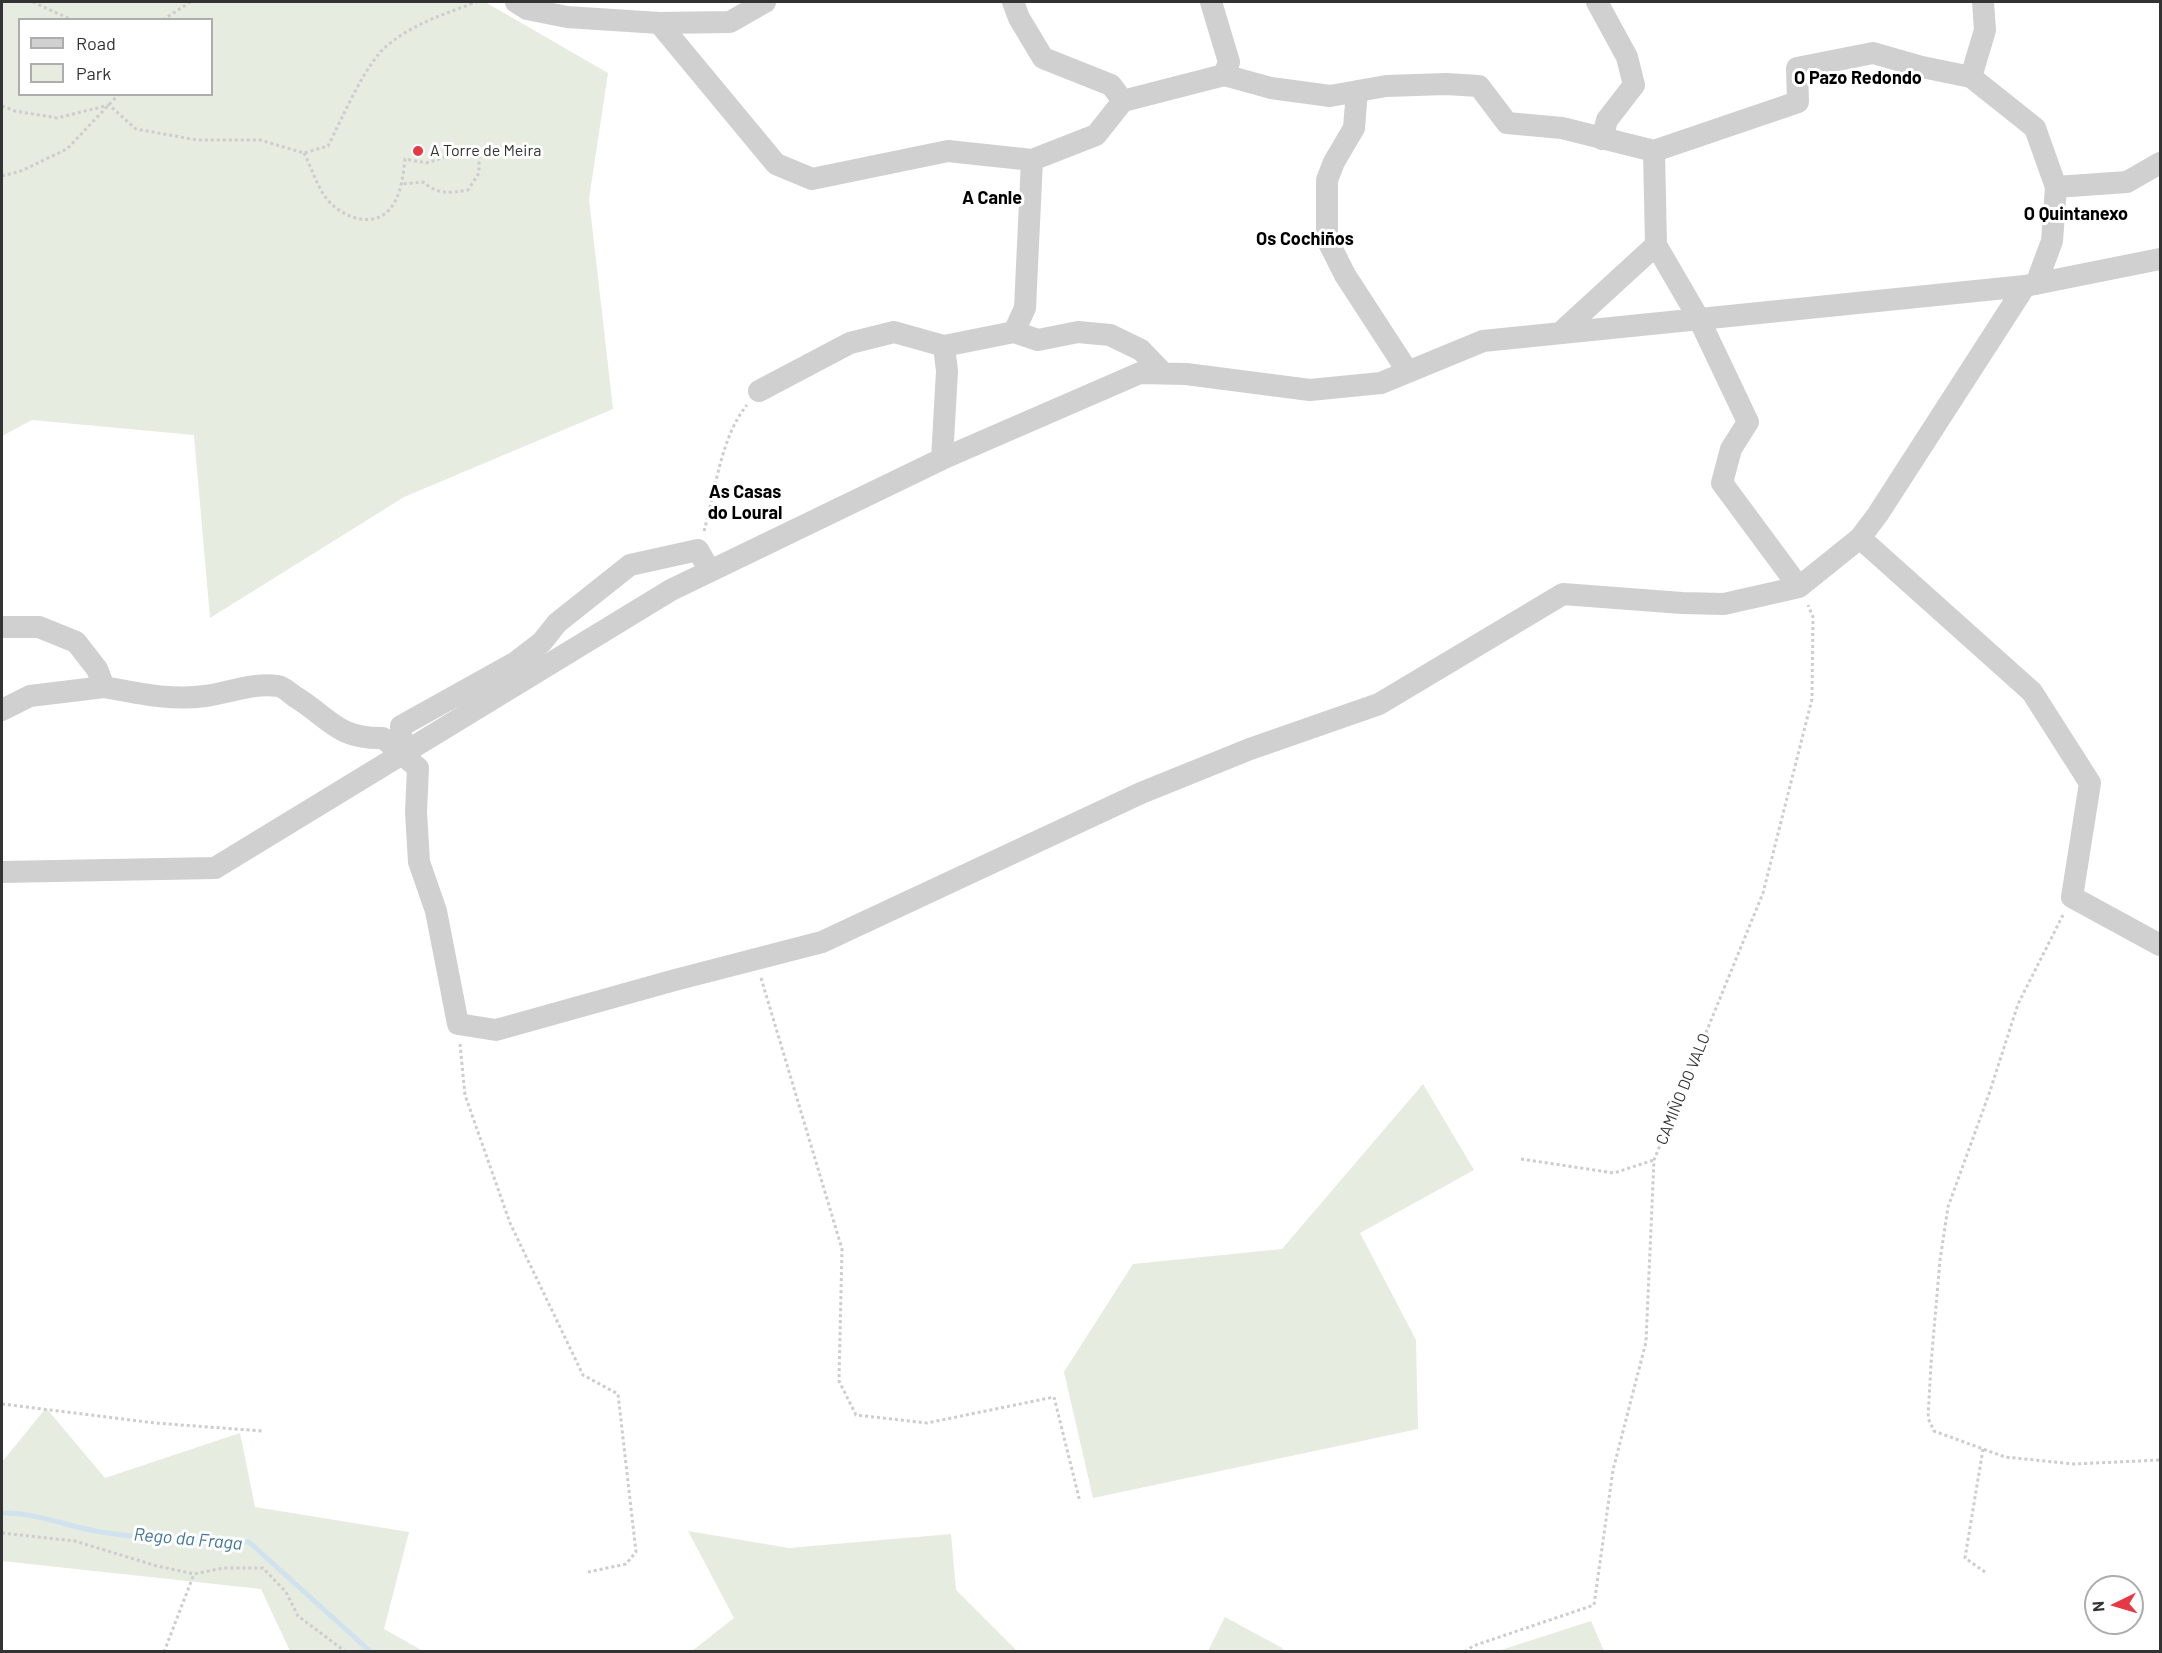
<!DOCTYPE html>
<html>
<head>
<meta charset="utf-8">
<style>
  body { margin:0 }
  #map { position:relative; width:2162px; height:1653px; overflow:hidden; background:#fff; font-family:Barlow,sans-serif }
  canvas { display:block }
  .frame { position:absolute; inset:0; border:3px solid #333; pointer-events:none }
  .legend { position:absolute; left:18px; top:18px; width:195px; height:78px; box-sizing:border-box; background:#fff; border:2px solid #adadad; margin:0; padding:8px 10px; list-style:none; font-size:18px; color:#333 }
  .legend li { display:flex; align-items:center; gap:12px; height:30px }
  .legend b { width:30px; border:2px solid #adadad }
  .north { position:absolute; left:2084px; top:1575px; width:60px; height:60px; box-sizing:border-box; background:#fff; border:2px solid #adadad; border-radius:50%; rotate:265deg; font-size:16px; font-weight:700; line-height:24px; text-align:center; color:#333 }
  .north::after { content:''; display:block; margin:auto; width:21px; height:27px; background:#e63946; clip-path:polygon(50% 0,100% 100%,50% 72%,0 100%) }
</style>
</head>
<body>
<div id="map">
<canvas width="2162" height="1653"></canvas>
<div class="frame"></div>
<ul class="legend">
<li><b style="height:8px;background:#d0d0d0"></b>Road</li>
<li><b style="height:16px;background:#e6ecdf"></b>Park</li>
</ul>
<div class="north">N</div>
</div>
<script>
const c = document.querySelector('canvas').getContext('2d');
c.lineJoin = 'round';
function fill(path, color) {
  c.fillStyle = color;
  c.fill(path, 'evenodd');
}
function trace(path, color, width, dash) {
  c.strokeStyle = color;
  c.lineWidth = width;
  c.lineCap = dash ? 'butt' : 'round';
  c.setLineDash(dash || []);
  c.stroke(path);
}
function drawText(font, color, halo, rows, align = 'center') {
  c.font = font + ' Barlow,sans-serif';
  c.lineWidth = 6;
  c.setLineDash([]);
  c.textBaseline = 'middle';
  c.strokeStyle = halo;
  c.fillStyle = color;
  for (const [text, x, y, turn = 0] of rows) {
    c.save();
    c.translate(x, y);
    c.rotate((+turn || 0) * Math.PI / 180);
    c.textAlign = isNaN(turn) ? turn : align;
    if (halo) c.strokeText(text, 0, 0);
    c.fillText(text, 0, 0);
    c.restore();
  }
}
fill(new Path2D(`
  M2,2H485L608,73L589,199L613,409L404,497L210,618L194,435L32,420L2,436ZM20,20H212V94H20Z
  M1423,1084L1474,1170L1360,1233L1416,1340L1418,1429L1093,1498L1064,1372L1133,1264L1282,1249Z
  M46,1408L105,1478L240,1433L255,1507L409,1532L384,1629L423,1651H290L261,1589L2,1561V1462Z
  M688,1531L789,1548L951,1534L956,1590L1017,1651H692L734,1618Z
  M1225,1617L1282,1648L1284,1651H1208Z
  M1591,1621L1604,1651H1498Z`), '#e6ecdf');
trace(new Path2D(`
  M2,1513C35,1512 68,1527 101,1532C151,1540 199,1541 249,1542L371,1652`), '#cfe2ee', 5);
trace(new Path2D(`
  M33,2L72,20
  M163,20L190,2
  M2,106L15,111L57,118L109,105L136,129L197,140H260L304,153L328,146C342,119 366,61 389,44C415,23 445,14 476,2
  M304,153C311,167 316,183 324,195C336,214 369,230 388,211C401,198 403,176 405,159L426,163L464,151L479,158V173L468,190C449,193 439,195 423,182L402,184
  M2,176L21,171L67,149L119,94
  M704,531C715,492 721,436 747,405
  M2063,915L2018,1004L1990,1091L1948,1207L1940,1260L1931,1364L1928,1418L1934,1431L2005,1457L2074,1464L2160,1460
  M761,978L842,1249L839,1381L856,1415L927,1423L1054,1397L1080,1502
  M460,1044L465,1095L510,1223L583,1375L618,1394L636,1552L626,1564L588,1572
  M1521,1159L1614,1173L1654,1160
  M2,1404L155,1423L262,1431
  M1983,1449L1965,1558L1985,1572
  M2,1533L75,1541L157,1566L194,1574L223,1568H263L286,1592L298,1616L346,1652
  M164,1652L194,1574
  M1465,1652L1473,1646L1594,1605L1613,1470L1646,1342L1654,1160L1763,893L1812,699L1813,617L1808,605`), '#cdcdcd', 3, [3, 3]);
trace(new Path2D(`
  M516,2L527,9L567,17L659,23L776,164L812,179L948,151L1032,160
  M1013,2L1019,18L1043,58L1111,85L1123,101
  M1597,2L1627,57L1634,85L1607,120L1602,139
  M1983,2L1985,30L1971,77L2035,128L2056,187L2052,241L2036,284
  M659,23L730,22L765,2
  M1224,75L1271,88L1330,96L1386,86L1446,84L1479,86L1507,123L1562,128L1654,151L1798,102L1797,68L1873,53L1922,67L1971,77
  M1357,91L1354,128L1334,162L1327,180V239L1345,275L1408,372
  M1654,151L1656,245L1699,319L1748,422L1731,449L1722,483L1799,587
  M2056,187L2127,182L2160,163
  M1014,332L1038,340L1078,332L1110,335L1141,350L1163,373
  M1560,333L1656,245
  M759,391L850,343L894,332L944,346
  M942,459L947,371L944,346L1014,332L1025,308L1032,160L1096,135L1123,101L1224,75L1229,62L1211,2
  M1860,538L2032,692L2090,783L2072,897L2160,945
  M2,627H39L76,642L97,669L104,687C137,693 171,701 205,696C229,693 254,682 278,686C284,687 290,693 294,696C329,717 336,739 383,738L418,768L416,812L419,862L436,911L458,1024L496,1030L675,980L822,942L1141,793L1250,749L1379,704L1563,594L1682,603L1724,604L1799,587L1860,538L1878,514L2025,286
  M2,710L30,696L104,687
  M401,754V726L516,662L542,642L557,623L630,565L698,550L710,571
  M2,872L215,868L671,590L942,459L1140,373L1186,374L1310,390L1381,383L1483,341L2025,286L2160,259`), '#d0d0d0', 22);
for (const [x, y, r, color] of [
  [418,151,6,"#e63946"]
]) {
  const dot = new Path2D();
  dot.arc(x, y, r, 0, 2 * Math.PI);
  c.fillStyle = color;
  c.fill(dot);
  trace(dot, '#fff', 2);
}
drawText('16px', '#333', '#fff', [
  ["A Torre de Meira",430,151]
], 'left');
drawText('16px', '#333', '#fff', [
  ["CAMIÑO DO VALO",1683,1089,-68]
]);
drawText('bold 18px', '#000', '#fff', [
  ["O Pazo Redondo",1858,78],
  ["A Canle",992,198],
  ["O Quintanexo",2076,214],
  ["Os Cochiños",1305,239],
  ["As Casas",745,492],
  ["do Loural",745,513]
]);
drawText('italic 18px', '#3f7597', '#fff', [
  ["Rego da Fraga",188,1539,5]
]);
</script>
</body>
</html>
